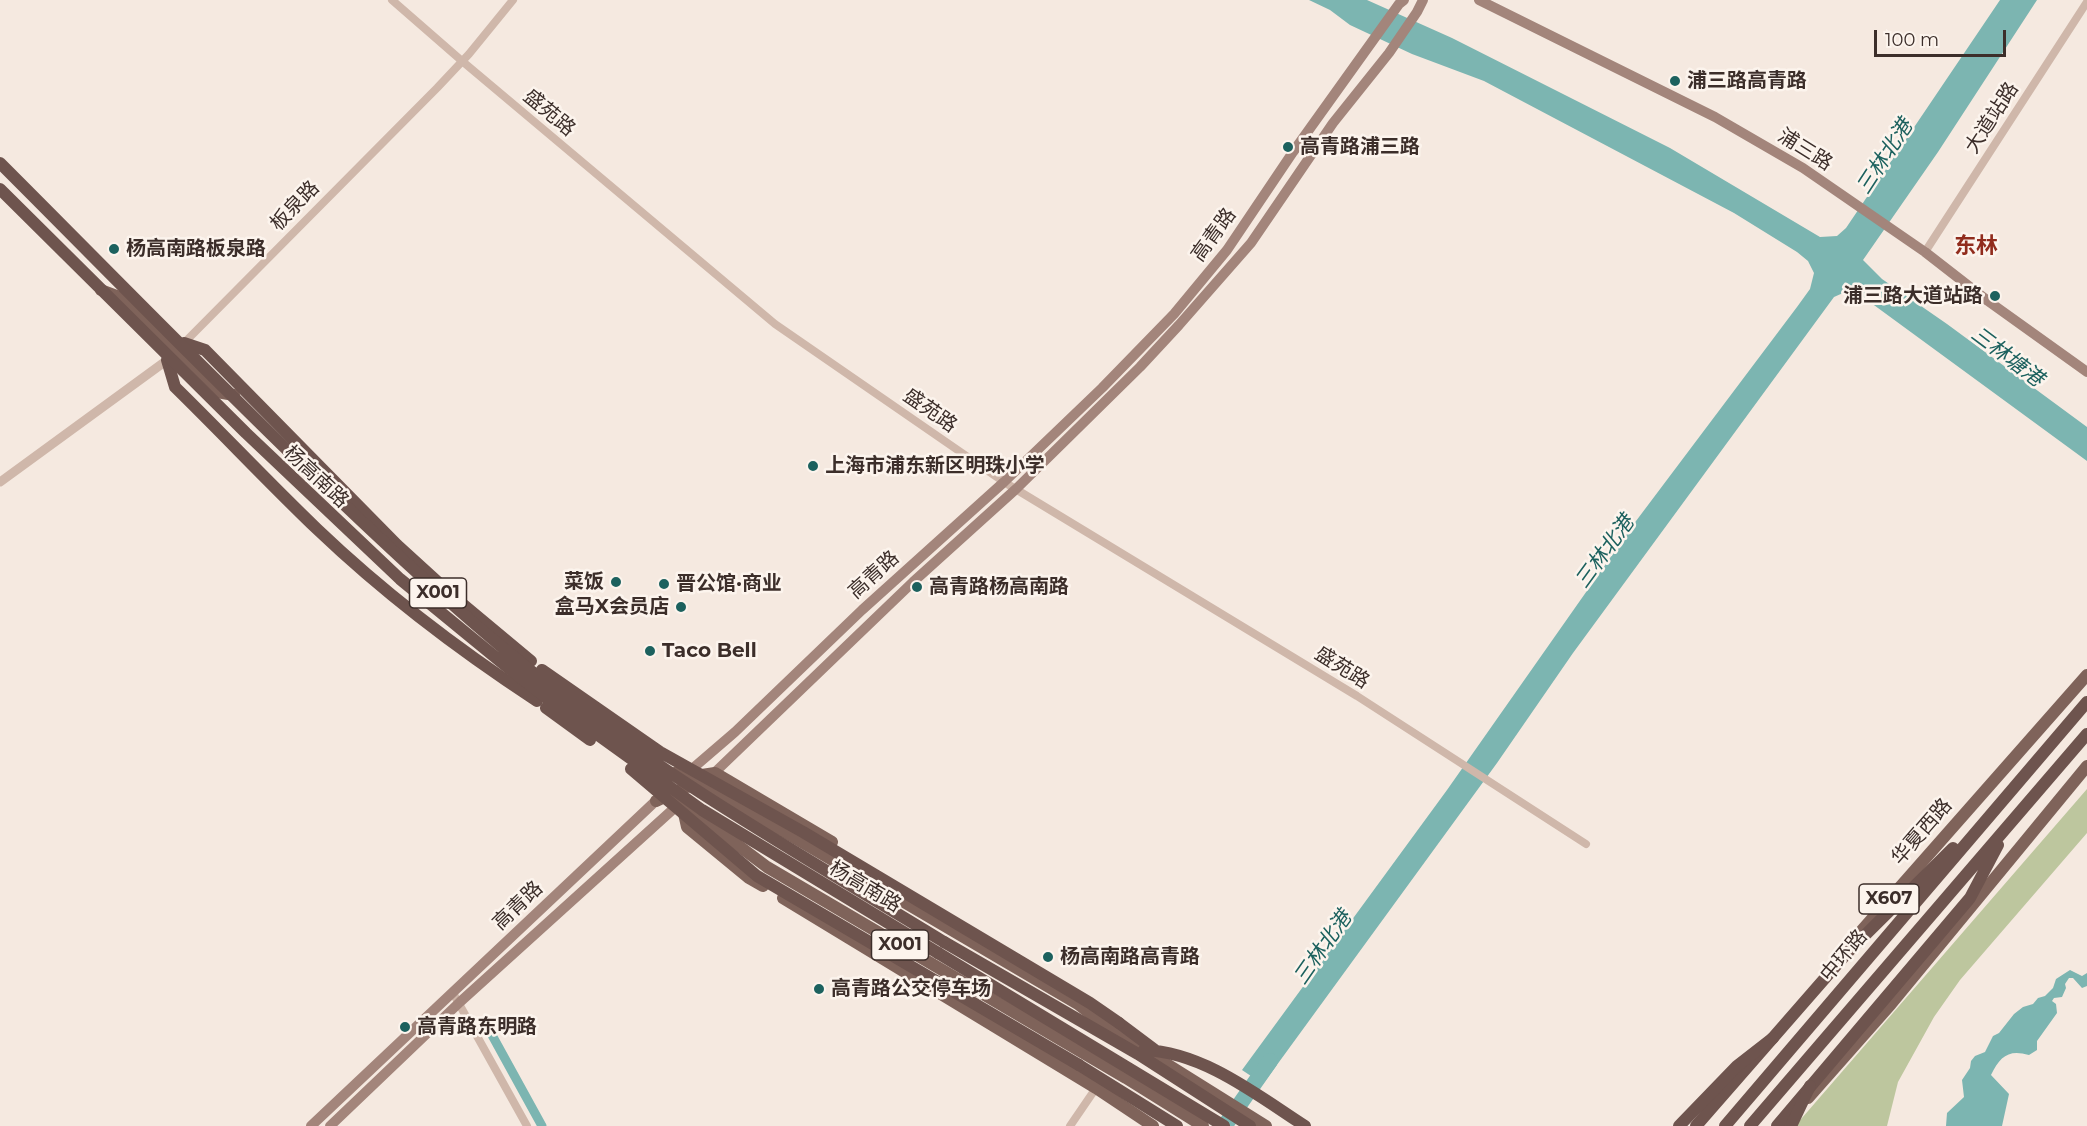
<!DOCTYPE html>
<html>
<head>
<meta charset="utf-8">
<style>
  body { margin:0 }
  #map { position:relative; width:2087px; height:1126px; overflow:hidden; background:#f5e9e0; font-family:Montserrat,sans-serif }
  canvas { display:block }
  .scale { position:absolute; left:1874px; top:30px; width:132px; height:27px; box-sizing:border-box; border:3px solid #3c2e2a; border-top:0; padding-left:8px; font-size:18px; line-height:21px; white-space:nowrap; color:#3c2e2a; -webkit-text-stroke:4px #fcf4ed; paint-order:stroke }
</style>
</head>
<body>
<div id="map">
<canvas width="2087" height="1126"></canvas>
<div class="scale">100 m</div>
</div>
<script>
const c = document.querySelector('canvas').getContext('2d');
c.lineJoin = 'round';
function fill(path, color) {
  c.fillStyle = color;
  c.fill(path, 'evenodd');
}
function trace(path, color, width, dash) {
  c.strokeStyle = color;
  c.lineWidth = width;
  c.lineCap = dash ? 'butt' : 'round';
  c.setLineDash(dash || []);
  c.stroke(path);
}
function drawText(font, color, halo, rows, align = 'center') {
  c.font = font + ' Montserrat,"Noto Sans SC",sans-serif';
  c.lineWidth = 5;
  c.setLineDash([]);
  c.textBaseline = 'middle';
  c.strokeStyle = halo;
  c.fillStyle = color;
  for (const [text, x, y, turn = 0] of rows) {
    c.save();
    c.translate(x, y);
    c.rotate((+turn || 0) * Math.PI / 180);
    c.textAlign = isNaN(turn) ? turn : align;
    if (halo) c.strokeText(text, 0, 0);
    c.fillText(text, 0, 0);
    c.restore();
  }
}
fill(new Path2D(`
  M2087,789V833L1960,980L1934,1017L1898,1082L1887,1126H1795Z`), '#bdc69e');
fill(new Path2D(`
  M1309,0H1367L1452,38L1670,148L1820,237L1837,236L1846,228L2000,0H2037L1938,152L1863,260L1882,279L1947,324L2087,427V461L1852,289L1834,297L1573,653L1497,763L1263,1084L1242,1070L1447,790L1636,521L1797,307L1810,289L1814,273L1808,261L1797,252L1734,213L1484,81L1412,54L1350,25L1330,10Z
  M2070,970L2082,976L2087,973V986L2082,988L2073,978H2069L2065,984L2066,988L2062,997L2054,998L2052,1001L2056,1004L2057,1013L2037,1041V1050L2029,1055C2009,1049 2000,1056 1991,1075L2009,1094L2002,1126H1946L1947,1113L1964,1097L1962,1080L1970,1068L1971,1061L1975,1056L1985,1052L1993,1036L1999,1033L2014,1014L2023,1007L2033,1004L2038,998L2045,996L2053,988L2056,979Z`), '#7cb5b1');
trace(new Path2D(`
  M487,1026L542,1126`), '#7cb5b1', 9);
trace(new Path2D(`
  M1228,1121L1270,1061`), '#7cb5b1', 16);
trace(new Path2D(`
  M392,0L462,61L775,324L1004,482L1357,696L1586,844
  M1925,252L2087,2
  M184,343L437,88L469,54L513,0
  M453,993L527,1126
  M1070,1126L1096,1088`), '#cfb7aa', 8);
trace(new Path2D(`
  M0,482L170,358`), '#cfb7aa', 9);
trace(new Path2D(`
  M1479,0L1715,117L1803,168L1925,252L1988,301L2087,372
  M685,775L735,732L862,610L1004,482L1102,388L1174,314L1227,250L1293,152L1399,4L1404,0
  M710,777L913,582L1016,489L1140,367L1179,325L1251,243L1333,123L1389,53L1417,12L1423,0
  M311,1126L662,795
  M330,1126L460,1002L680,803`), '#a3857b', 10);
trace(new Path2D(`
  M101,290L117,296L129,304L217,392L234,395
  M675,773L682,778L715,773L832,842
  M675,798L767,867L1126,1078L1203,1126
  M656,801L686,787L703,784L1078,1004L1106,1026L1266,1126
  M683,809L687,827L749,878L763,886
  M783,898L1096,1088L1153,1126
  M1856,937L2087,675
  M1808,1098L1891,1004L2087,766`), '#7f635a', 12);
trace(new Path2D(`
  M184,343L205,350L397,545L453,596L531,661
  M167,360L175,387C223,434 269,483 317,529C384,593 459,650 537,701
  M944,942L1138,1054L1250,1126
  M938,953L1224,1126
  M1119,1023L1155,1050
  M1144,1050C1203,1052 1257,1095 1305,1126
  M1079,1065L1177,1126
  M1696,1126L1847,953L1953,848
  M1725,1126L2087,702
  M1750,1126L2087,734
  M1777,1126L1970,898L1998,845`), '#6e544e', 12);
trace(new Path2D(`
  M0,163C103,266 205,371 310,472C388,547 466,620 550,686C673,783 810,860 944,942
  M0,189L246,433L400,579L511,670L552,702L702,810L938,953
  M542,670L660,752L803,832L1090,1003L1119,1023
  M546,708L590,740
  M631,769L757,876L1079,1065
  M1679,1126L1737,1066L1773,1038
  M1791,1126L1810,1086`), '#6e544e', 12);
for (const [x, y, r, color] of [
  [1675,81,6,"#1c615e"],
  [1288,147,6,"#1c615e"],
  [114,249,6,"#1c615e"],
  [1995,296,6,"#1c615e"],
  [813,466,6,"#1c615e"],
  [616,582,6,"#1c615e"],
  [664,584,6,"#1c615e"],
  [917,587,6,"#1c615e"],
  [681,607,6,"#1c615e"],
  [650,651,6,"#1c615e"],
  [1048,957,6,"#1c615e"],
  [819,989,6,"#1c615e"],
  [405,1027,6,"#1c615e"]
]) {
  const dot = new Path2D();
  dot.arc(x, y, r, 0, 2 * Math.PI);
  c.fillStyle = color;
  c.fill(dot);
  trace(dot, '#fcf4ed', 2);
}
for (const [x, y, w] of [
  [438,593,57],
  [1889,899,60],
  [900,945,57]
]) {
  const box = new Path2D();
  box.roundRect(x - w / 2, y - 15, w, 30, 4.5);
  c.fillStyle = '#fcf4ed';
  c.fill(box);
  trace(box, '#3c2e2a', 1.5);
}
drawText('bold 18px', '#3c2e2a', null, [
  ["X001",438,593],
  ["X607",1889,899],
  ["X001",900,945]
]);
drawText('bold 20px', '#3c2e2a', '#fcf4ed', [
  ["浦三路高青路",1687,81],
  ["高青路浦三路",1300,147],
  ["杨高南路板泉路",126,249],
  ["浦三路大道站路",1983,296,"right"],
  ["上海市浦东新区明珠小学",825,466],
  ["菜饭",604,582,"right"],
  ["晋公馆·商业",676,584],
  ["高青路杨高南路",929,587],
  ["盒马X会员店",669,607,"right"],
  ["Taco Bell",662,651],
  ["杨高南路高青路",1060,957],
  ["高青路公交停车场",831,989],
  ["高青路东明路",417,1027]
], 'left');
drawText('20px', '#3c2e2a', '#fcf4ed', [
  ["盛苑路",549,113,40],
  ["大道站路",1992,118,-57],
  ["浦三路",1805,150,32],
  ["板泉路",295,206,-46],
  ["高青路",1214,235,-54],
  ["盛苑路",930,411,35],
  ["杨高南路",316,477,43],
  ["高青路",874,575,-42],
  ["盛苑路",1342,668,32],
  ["华夏西路",1922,832,-49],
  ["杨高南路",865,887,31],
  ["高青路",518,906,-44],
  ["中环路",1844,956,-50]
]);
drawText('italic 21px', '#1c615e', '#fcf4ed', [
  ["三林北港",1885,157,-57],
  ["三林塘港",2007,357,37],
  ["三林北港",1605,552,-54],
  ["三林北港",1323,948,-55]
]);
drawText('bold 22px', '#912c1d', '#fcf4ed', [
  ["东林",1976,247]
]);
</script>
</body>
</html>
